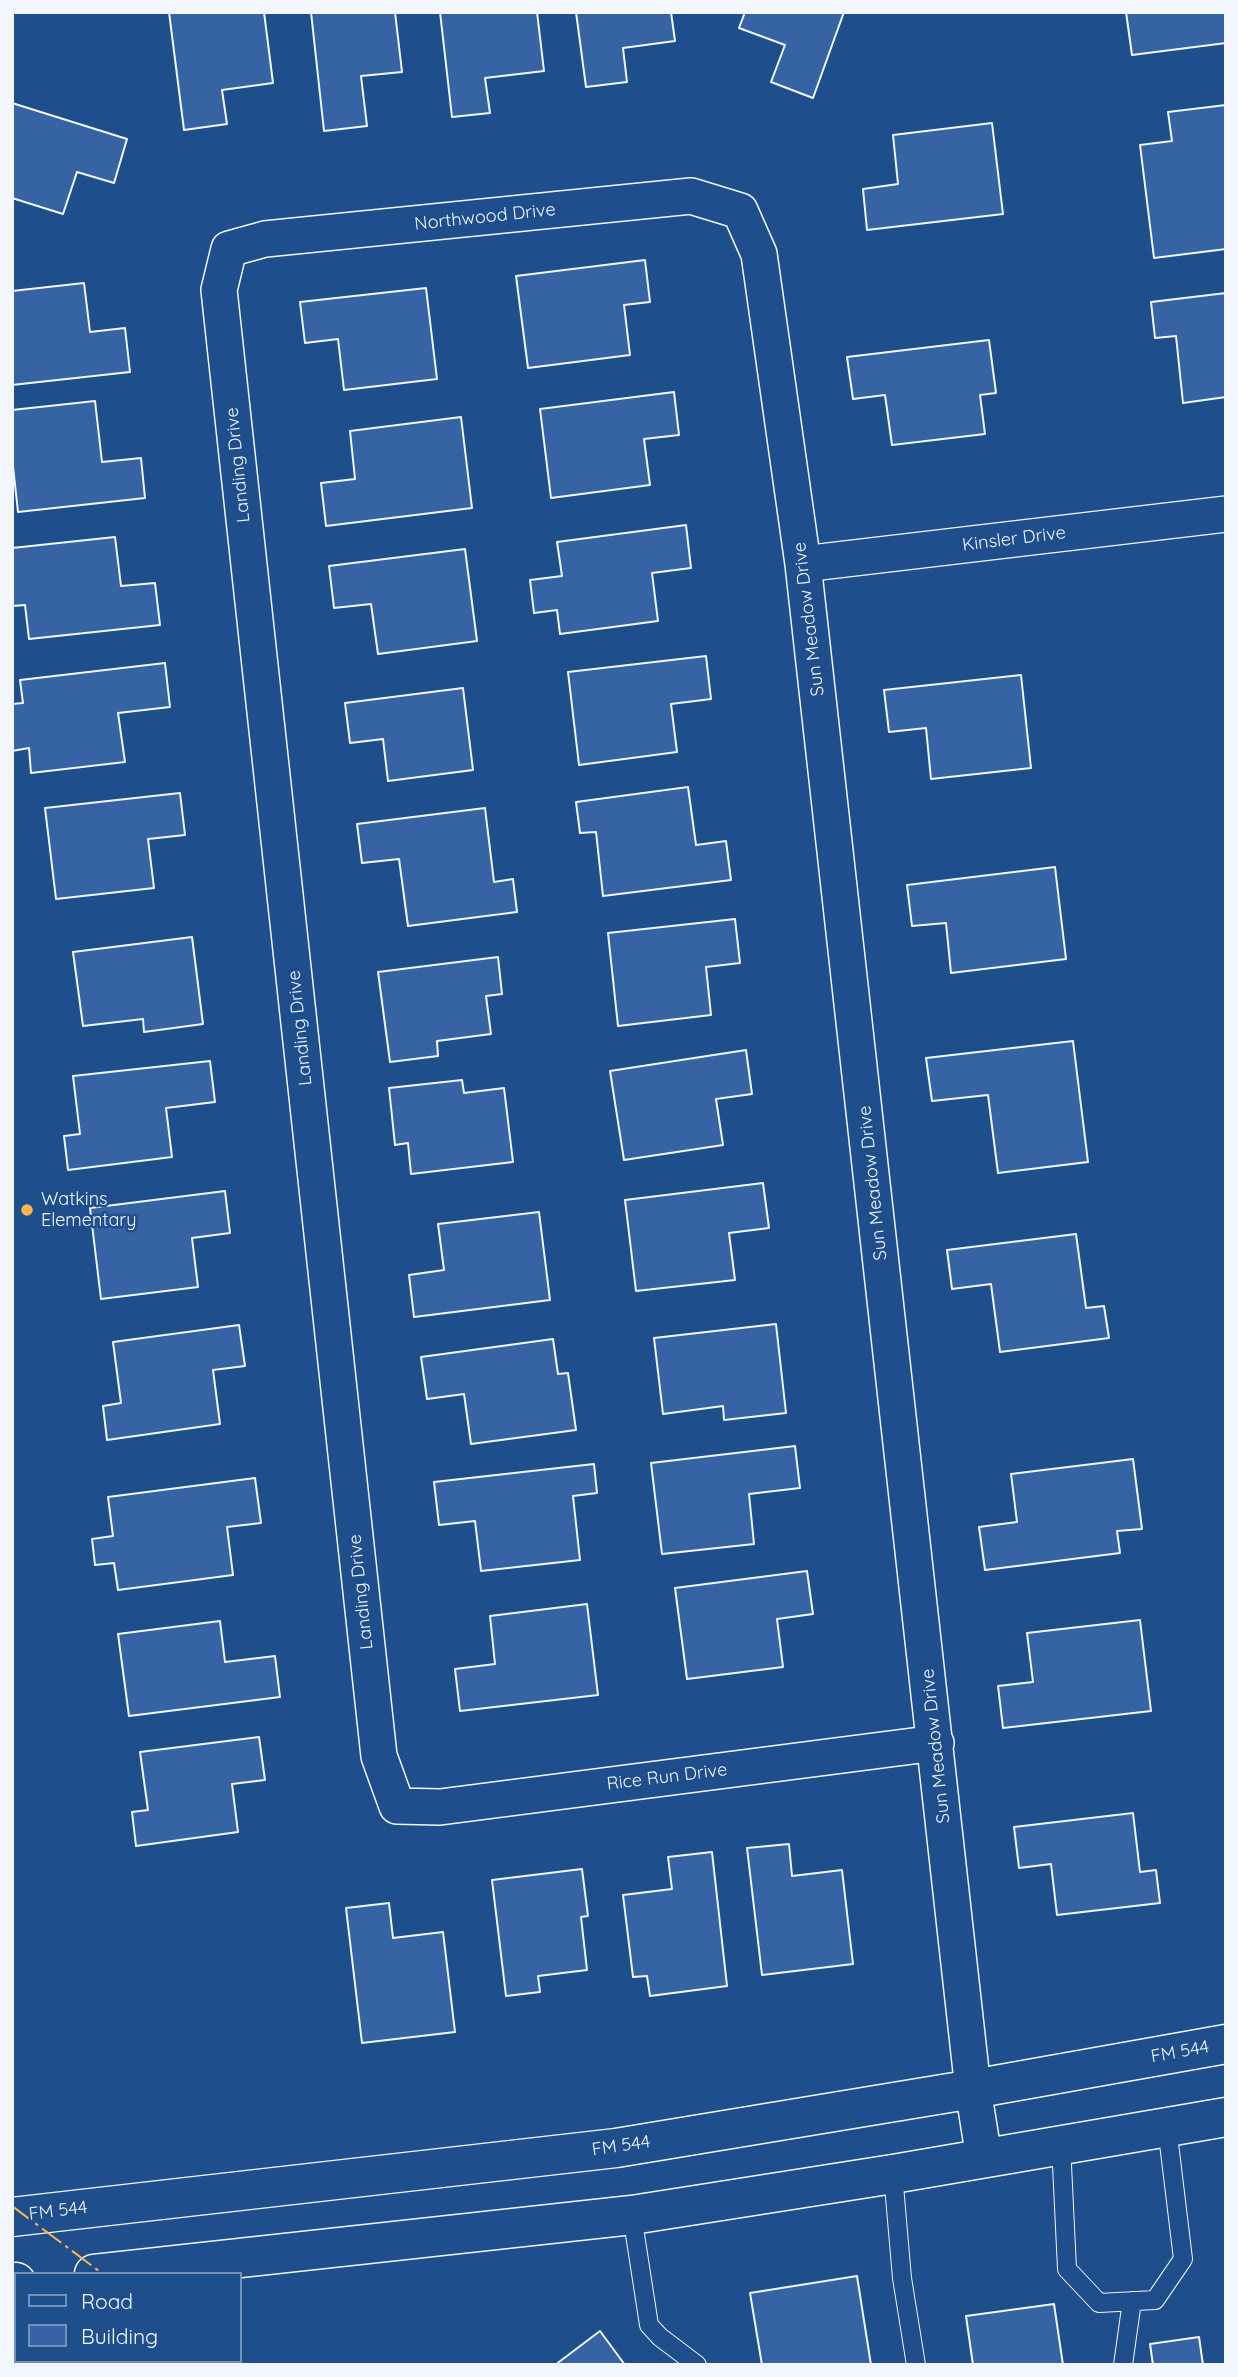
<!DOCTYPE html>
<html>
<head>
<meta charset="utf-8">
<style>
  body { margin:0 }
  #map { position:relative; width:1238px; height:2377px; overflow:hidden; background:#1f4e8c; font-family:Quicksand,sans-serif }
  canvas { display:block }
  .frame { position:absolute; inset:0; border:14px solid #f2f6ff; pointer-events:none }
  .legend { position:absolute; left:14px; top:2272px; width:228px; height:91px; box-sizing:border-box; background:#1f4e8c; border:2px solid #7391ba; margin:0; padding:9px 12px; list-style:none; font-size:21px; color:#f2f6ff }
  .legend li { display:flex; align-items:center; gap:14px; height:35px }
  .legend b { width:35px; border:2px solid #7391ba }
</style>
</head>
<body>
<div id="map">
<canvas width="1238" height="2377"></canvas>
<div class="frame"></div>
<ul class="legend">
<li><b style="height:9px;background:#1f4e8c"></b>Road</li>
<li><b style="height:19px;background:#3563a3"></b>Building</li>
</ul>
</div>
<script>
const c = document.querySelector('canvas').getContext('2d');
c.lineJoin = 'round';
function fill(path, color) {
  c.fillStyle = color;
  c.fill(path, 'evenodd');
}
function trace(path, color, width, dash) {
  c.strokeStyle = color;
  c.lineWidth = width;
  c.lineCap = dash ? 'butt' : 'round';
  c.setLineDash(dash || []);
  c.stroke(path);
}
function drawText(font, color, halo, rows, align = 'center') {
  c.font = font + ' Quicksand,sans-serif';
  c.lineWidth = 5;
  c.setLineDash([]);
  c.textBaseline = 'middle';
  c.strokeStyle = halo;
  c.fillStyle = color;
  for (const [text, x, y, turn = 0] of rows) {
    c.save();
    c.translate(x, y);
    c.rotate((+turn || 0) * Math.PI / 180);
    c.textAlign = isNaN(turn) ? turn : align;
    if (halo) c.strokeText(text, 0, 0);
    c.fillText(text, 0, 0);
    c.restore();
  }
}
const building = new Path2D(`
  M169,12H264L273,83L222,90L227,124L184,130Z
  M311,12H395L402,72L361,76L367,126L324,131Z
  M440,12H537L544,71L485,78L490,113L452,117Z
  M576,12H671L675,41L623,48L627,82L586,87Z
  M745,12H844L813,98L771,82L785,45L739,28Z
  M1126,12H1226V43L1132,55Z
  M12,103L127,139L114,183L77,172L63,214L12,198Z
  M1226,105V249L1154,258L1140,145L1172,141L1168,112Z
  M992,123L1003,214L867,230L863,189L898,184L893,135Z
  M645,260L650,302L624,305L630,355L528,368L516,276Z
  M84,283L90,332L125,328L130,372L12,385V291Z
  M426,288L437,379L344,390L338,339L305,343L300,302Z
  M1226,293V397L1183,403L1176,336L1155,338L1151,302Z
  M989,340L996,393L980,395L985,434L892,445L885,395L853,399L847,357Z
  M674,392L679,435L644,439L650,485L551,498L540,409Z
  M95,401L102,462L141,458L145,498L18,512L12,457V410Z
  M461,417L472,508L326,526L321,483L355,479L350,431Z
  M686,525L691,568L652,573L658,621L560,634L557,610L534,613L530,580L562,576L557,542Z
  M115,537L121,586L155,583L160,625L29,639L25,605L12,606V548Z
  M465,549L477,641L378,654L371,604L334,608L329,566Z
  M706,656L711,699L671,704L677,752L579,765L568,672Z
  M165,663L170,707L118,713L125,762L31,773L29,748L12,751V704L23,703L20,680Z
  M1021,675L1031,768L931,779L926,728L889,732L884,690Z
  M463,688L473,770L388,781L383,739L350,743L345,703Z
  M688,787L696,845L726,841L731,880L603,896L596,832L580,833L576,802Z
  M180,793L185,835L148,839L154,888L56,899L45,808Z
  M485,808L494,882L513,879L517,912L408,926L399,859L362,863L357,824Z
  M1055,867L1066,959L951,973L946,923L912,926L907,885Z
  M735,919L740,963L706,967L711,1015L618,1026L608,933Z
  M192,937L203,1024L144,1032L143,1019L83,1026L73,952Z
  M498,957L502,994L486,996L491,1034L437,1041L438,1056L390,1062L378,972Z
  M1073,1041L1088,1162L998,1173L988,1095L932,1101L926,1058Z
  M746,1050L752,1094L716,1099L723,1145L624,1160L610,1071Z
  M210,1061L215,1102L166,1108L172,1157L68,1170L64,1136L80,1134L73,1076Z
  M462,1080L464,1093L504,1088L513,1162L411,1174L408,1143L395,1145L389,1088Z
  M763,1183L769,1228L729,1233L735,1280L636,1291L625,1200Z
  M225,1191L230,1233L192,1238L198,1287L101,1299L90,1208Z
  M539,1212L550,1300L414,1317L409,1275L444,1270L438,1224Z
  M1076,1234L1086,1308L1104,1306L1109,1338L1000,1352L991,1284L952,1289L947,1250Z
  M776,1324L786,1413L724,1420L723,1406L663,1414L654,1338Z
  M239,1325L245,1366L213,1370L220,1424L107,1440L103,1406L121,1403L113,1342Z
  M553,1339L558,1374L568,1373L576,1430L471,1444L464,1394L427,1399L421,1357Z
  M795,1446L800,1488L749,1494L754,1544L662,1554L651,1463Z
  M1133,1459L1142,1529L1117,1531L1120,1553L985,1570L979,1527L1017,1522L1011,1474Z
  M594,1464L597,1493L573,1496L580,1560L481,1571L475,1521L439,1525L434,1482Z
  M255,1478L261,1523L227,1527L233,1575L118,1590L114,1563L95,1565L92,1539L113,1536L108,1497Z
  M807,1571L813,1614L777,1619L783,1667L687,1679L675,1588Z
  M587,1604L598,1695L460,1711L455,1669L495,1664L490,1616Z
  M1140,1620L1151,1711L1003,1728L998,1686L1033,1682L1027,1633Z
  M220,1621L225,1662L275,1656L280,1697L129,1716L118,1634Z
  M259,1737L265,1780L232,1784L238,1832L136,1846L132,1812L148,1810L140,1752Z
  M1133,1813L1140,1872L1156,1870L1160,1903L1057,1915L1051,1864L1019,1868L1014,1827Z
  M789,1844L792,1876L842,1870L853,1964L762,1975L747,1848Z
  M712,1852L727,1986L650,1996L647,1976L633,1977L623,1895L672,1889L668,1857Z
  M582,1869L588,1916L581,1917L587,1970L538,1976L540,1992L506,1996L492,1880Z
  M389,1903L393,1938L443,1932L455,2032L362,2043L346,1908Z
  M857,2276L871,2365H762L750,2293Z
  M1054,2304L1063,2365H973L966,2316Z
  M600,2331L625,2365H555Z
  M1199,2337L1203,2365H1153L1150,2344Z`);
fill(building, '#3563a3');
trace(building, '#f2f6ff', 2);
const lane = new Path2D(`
  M1061,2144L1067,2269L1099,2303L1155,2300L1183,2259L1167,2127
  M893,2174L902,2278L916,2365
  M632,2215L649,2325L660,2337L697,2365
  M1123,2365L1132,2301`);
const street = new Path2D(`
  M803,564L1226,514
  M936,1743L440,1807L397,1806L379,1756L219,290L229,249L265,239L691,196L740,211L759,254L803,564L973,2089L984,2158`);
const secondary = new Path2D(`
  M12,2217L616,2148L973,2089L1226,2044
  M94,2274L632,2215L893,2174L1226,2117
  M12,2283L16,2282`);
trace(lane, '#f2f6ff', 20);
trace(street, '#f2f6ff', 38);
trace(secondary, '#f2f6ff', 41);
trace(lane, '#1f4e8c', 18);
trace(street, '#1f4e8c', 35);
trace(secondary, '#1f4e8c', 38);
trace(new Path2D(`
  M12,2206L103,2274
  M220,2361L225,2365`), '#ffb74d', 2, [24, 5, 3.5, 5]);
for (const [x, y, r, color] of [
  [27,1210,7,"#ffb74d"]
]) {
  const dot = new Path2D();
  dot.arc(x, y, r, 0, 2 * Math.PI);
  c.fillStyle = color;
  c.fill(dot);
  trace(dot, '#1f4e8c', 2.5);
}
drawText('18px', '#f2f6ff', '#1f4e8c', [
  ["Northwood Drive",485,217,-6],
  ["Landing Drive",238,465,-96],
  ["Kinsler Drive",1014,539,-7],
  ["Sun Meadow Drive",809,619,-97],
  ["Landing Drive",300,1028,-96],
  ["Sun Meadow Drive",873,1183,-96],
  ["Landing Drive",361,1592,-96],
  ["Sun Meadow Drive",936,1746,-96],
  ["Rice Run Drive",667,1777,-7],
  ["FM 544",1180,2052,-10],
  ["FM 544",621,2146,-8],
  ["FM 544",58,2211,-7]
]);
drawText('18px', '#f2f6ff', '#1f4e8c', [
  ["Watkins",41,1200],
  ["Elementary",41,1221]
], 'left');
</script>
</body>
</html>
